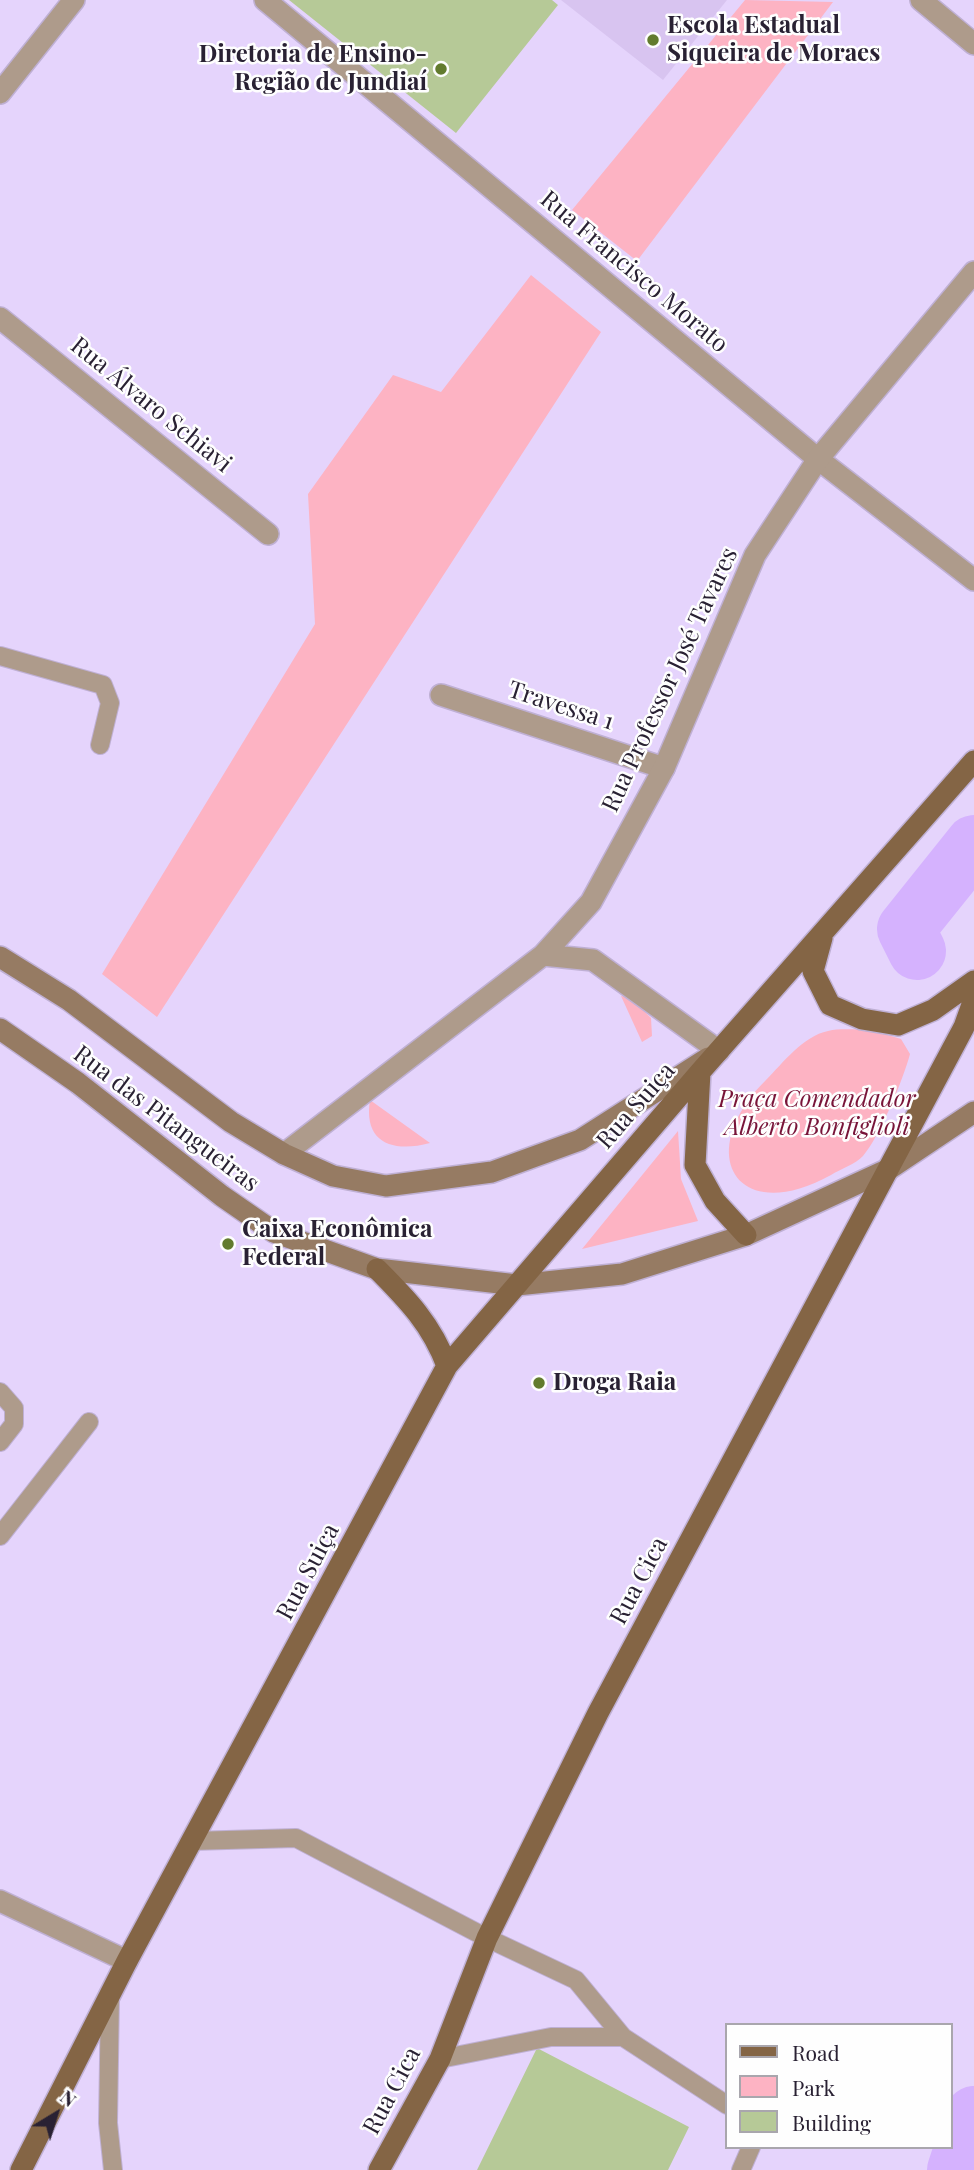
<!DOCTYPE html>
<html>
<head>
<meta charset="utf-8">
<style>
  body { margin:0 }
  #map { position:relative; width:974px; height:2170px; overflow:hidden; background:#e5d4fc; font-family:"Playfair Display",serif }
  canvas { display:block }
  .legend { position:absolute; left:725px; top:2023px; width:228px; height:126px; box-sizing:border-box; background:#fefefe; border:2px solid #a9a6ad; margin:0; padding:9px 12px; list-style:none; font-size:21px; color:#292133 }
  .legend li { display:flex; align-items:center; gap:14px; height:35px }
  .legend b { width:35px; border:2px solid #a9a6ad }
  .north { position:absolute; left:21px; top:2079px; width:70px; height:70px; -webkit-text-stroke:5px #fefefe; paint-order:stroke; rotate:38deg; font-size:19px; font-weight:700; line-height:28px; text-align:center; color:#292133 }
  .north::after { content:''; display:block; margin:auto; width:24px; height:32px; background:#292133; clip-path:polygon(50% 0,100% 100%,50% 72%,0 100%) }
</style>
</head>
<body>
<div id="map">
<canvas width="974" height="2170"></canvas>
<ul class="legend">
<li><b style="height:9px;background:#846545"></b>Road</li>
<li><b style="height:19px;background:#fdb3c3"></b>Park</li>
<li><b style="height:19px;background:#b6c997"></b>Building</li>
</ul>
<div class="north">N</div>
</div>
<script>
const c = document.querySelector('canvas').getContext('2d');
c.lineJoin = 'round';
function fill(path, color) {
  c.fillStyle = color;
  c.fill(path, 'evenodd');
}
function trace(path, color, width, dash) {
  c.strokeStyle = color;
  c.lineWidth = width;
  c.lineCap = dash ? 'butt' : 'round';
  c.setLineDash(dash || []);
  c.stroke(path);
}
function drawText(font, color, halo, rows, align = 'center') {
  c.font = font + ' "Playfair Display",serif';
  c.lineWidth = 5;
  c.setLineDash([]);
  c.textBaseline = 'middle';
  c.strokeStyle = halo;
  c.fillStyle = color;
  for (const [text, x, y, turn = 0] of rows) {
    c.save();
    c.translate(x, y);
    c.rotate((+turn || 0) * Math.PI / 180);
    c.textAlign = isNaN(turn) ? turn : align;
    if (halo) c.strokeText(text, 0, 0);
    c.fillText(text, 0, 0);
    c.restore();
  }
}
fill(new Path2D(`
  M561,0H727L663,80Z`), '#d8c4f0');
fill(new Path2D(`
  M745,0L833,2L637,261L572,210Z
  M531,275L601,332L157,1017L102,974L315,624L308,494L393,375L441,392Z
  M621,996L631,998L651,1018L652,1036L642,1042Z
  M871,1030L901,1039L910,1054C903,1080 880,1136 863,1156C856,1164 840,1169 831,1175C735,1228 693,1152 766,1080C783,1063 803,1036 828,1031C841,1028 857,1030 871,1030Z
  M370,1100L430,1143C393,1153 363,1143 370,1100Z
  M678,1131L681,1179L698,1221L582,1249Z`), '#fdb3c3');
trace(new Path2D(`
  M917,951L906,929L974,844
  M956,2170L974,2115`), '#d5b2fe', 58);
fill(new Path2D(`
  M289,0H552L558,5L456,133Z
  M537,2048L689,2127L668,2170H477Z`), '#b6c997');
const service = new Path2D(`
  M0,656L103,685L110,703L100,745
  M0,1392L14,1408V1424L0,1442
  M0,1536L89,1422
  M192,1841L296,1838L487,1938L576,1980L623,2037
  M110,1996L108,2123L113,2170
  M440,2059L551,2037H623L727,2105
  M741,2170L751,2147`);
const minor = new Path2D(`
  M265,0L818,459L974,580
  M921,0L974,44
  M0,318L268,534
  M441,695L664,768
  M0,1901L127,1961`);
const tertiary = new Path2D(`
  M0,93L74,0
  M543,955L593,960L719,1051
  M284,1154L543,955L591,902L664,768L755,555L818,459L974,272`);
const secondary = new Path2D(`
  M0,957L69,1000L231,1122L284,1154L333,1176L386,1186L492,1172L580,1140L708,1058
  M0,1029L78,1083L222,1196L274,1232L377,1269L517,1285L622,1274L746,1235L889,1169L974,1112`);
const primary = new Path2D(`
  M822,938L813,971L830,1005L862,1019L898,1025L933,1010L974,981
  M700,1072L695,1165L715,1201L746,1235
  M377,1269C407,1299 432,1325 447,1366
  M21,2170L127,1961L447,1366L700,1072L974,761
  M379,2170L440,2059L487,1938L598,1713L964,1027L974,999`);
trace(service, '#bfb0d4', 20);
trace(minor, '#bfb0d4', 24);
trace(tertiary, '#bfb0d4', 24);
trace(secondary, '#bfb0d4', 24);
trace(primary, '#bfb0d4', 24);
trace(service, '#ae9b8b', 18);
trace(minor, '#ae9b8b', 21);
trace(tertiary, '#ae9b8b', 21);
trace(secondary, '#967b63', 21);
trace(primary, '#846545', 21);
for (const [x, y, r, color] of [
  [653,40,7,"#627b2e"],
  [441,69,7,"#627b2e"],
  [228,1244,7,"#627b2e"],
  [539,1383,7,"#627b2e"]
]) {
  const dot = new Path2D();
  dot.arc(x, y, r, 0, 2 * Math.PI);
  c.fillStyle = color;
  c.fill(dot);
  trace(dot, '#fefefe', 2.5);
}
drawText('bold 24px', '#292133', '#fefefe', [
  ["Escola Estadual",667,26],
  ["Siqueira de Moraes",667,54],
  ["Diretoria de Ensino-",427,55,"right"],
  ["Região de Jundiaí",427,83,"right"],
  ["Caixa Econômica",242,1230],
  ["Federal",242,1258],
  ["Droga Raia",553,1383]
], 'left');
drawText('24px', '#292133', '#fefefe', [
  ["Rua Francisco Morato",634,272,40],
  ["Rua Álvaro Schiavi",151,405,39],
  ["Rua Professor José Tavares",670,680,-65],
  ["Travessa 1",561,706,18],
  ["Rua Suiça",636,1106,-49],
  ["Rua das Pitangueiras",166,1119,37],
  ["Rua Suiça",308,1572,-62],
  ["Rua Cica",639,1581,-62],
  ["Rua Cica",392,2091,-62]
]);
drawText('italic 24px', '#781439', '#fefefe', [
  ["Praça Comendador",817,1100],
  ["Alberto Bonfiglioli",817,1128]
]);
</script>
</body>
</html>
